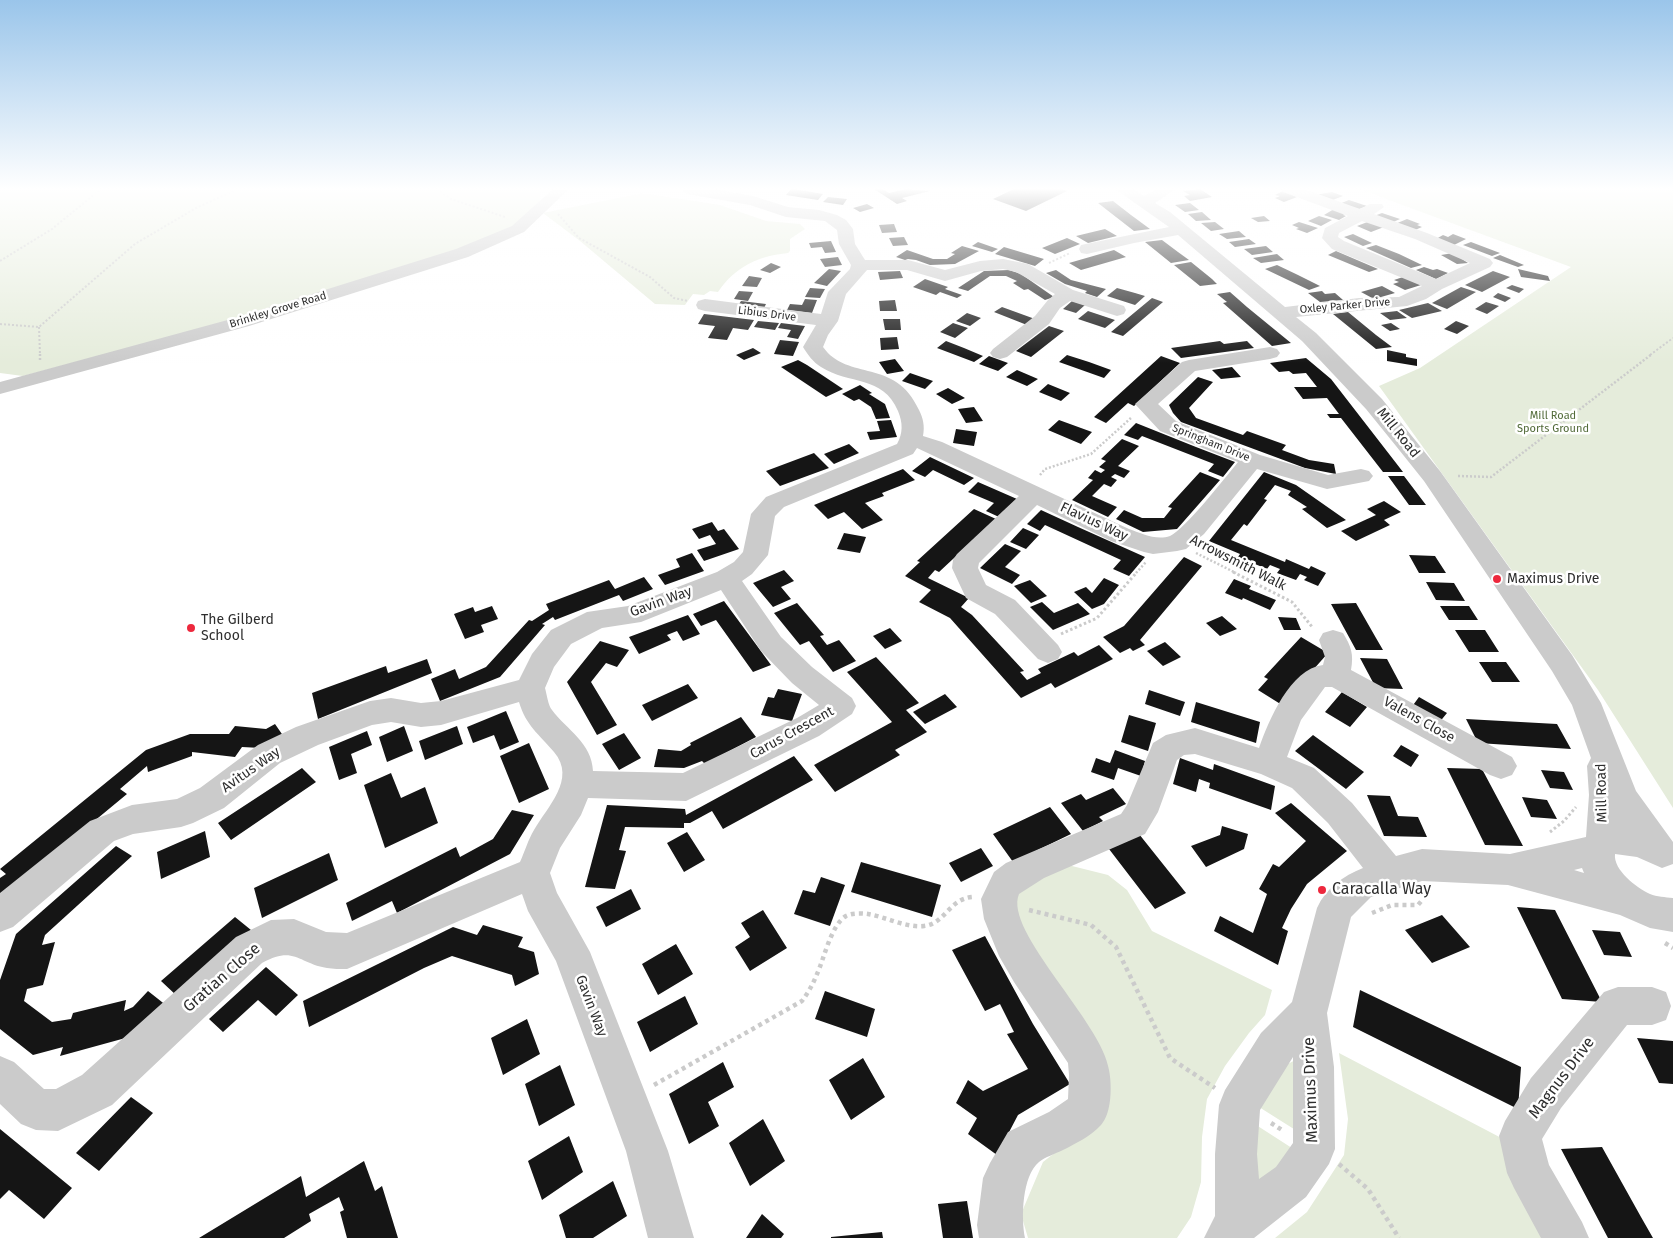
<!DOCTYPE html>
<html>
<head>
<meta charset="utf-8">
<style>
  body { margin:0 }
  canvas { display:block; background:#fff }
</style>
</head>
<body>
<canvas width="1673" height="1238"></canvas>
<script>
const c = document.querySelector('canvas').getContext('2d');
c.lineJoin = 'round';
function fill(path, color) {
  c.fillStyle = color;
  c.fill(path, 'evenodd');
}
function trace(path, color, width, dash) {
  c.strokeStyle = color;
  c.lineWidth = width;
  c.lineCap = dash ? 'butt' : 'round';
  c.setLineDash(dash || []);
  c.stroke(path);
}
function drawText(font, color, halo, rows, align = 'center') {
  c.font = font + ' "Fira Sans",sans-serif';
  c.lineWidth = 5;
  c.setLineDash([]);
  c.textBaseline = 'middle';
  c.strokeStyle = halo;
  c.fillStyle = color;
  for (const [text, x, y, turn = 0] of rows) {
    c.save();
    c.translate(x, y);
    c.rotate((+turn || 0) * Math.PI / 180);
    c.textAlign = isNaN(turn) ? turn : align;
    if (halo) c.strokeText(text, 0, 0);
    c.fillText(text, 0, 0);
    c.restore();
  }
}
fill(new Path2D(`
  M0,189H540V204L533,213L494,238L238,319L23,376L0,373Z
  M1359,189H1673V808L1598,690L1379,386L1420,368L1571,267Z
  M643,193L720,205L766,221L800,224L805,229L790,239V251L788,253C758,256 735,267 718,292L710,291L704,295L693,294L685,305L655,304L580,241L543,213Z
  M1068,865L1108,875L1127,890L1152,931L1272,990L1265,1015L1249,1033L1225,1066L1207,1099L1202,1137L1201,1182L1191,1217L1177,1238H1028L1021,1214L1043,1162L1097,1120L1012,915L1015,896L1032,878Z
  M1339,1053L1509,1142L1550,1238H1275L1307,1212L1344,1155L1348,1119Z
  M1301,1057L1297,1131L1259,1107L1284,1066Z
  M1250,1121L1295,1150L1248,1196Z`), '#e5ecdb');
fill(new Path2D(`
  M791,189H794L823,194L818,200L786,195Z
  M874,189H882L889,193L906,189L930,191L902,198L907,201L897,204Z
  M1014,189H1062L1067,191L1026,211L993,199Z
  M1200,189L1212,197L1190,201L1184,196L1190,195L1183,191Z
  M1283,191L1297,197L1284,202L1275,198L1280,196L1275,195Z
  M1332,192L1343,196L1330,201L1315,195Z
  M828,197L847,199L843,205L823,202Z
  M1349,200L1367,206L1359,209L1339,204Z
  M1113,201L1131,215L1150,229L1134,231L1098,203Z
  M1190,203L1199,210L1185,212L1175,205Z
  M867,204L874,208L860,212L853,208Z
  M1334,209L1346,213L1343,215L1346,216L1339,220L1324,215Z
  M1202,212L1211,220L1196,221L1188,214Z
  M1382,213L1400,219L1391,223L1374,216Z
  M1264,216L1270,221L1258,222L1251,218Z
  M1319,216L1332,220L1321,226L1308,221Z
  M1407,219L1420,224L1417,225L1422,227L1415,230L1395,224Z
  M1370,221L1384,227L1371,232L1357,226Z
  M1215,222L1224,229L1211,231L1201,223Z
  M1299,222L1318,228L1307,233L1296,229L1299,228L1292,225Z
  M894,224L897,232L882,233L879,225Z
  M1105,229L1117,236L1088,243L1076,236Z
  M1239,231L1246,237L1227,239L1219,234Z
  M1353,234L1372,243L1363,246L1344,237Z
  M1453,234L1466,239L1454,245L1436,239L1443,235L1448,237Z
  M904,237L908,245L893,246L889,238Z
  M1067,238L1080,244L1055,254L1042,248Z
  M1249,239L1256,244L1235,247L1229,242Z
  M1162,240L1178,252L1189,260L1171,263L1145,242Z
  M831,241L836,252L825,253L822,247L811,248L809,243Z
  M978,242L998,249L992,252L972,246Z
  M1471,242L1500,253L1492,256L1463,245Z
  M1376,245L1399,254L1422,265L1411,268L1366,248Z
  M962,246L979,251L955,264L930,265L916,260L908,259L905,260L896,257L907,250L933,259H947L955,254L951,253Z
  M1266,246L1273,252L1252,255L1244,249Z
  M1004,247L1044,259L1035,266L995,254Z
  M1114,250L1126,257L1081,270L1069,263Z
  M1336,251L1378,269L1369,272L1328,255Z
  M1453,253L1468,263L1457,264L1441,255Z
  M1277,254L1284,260L1261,263L1253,258Z
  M1500,255L1524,265L1518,267L1493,258Z
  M838,257L842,265L825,267L820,259Z
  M1191,262L1212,279L1217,284L1200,286L1174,265Z
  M771,263L781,267L770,273L760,270Z
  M1277,265L1298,275L1320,286L1309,290L1265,269Z
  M1424,267L1433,270L1437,269L1448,273L1436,279L1416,270Z
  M829,269L841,271L827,286L814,283Z
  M1518,269L1548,276L1550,281L1521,277Z
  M1009,270L1021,274L1054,297L1045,300L1028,289L1024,290L1013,283L1017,281L1006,276H990L968,291L958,288L984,271Z
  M1056,270L1071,280L1106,289L1097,297L1085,293L1087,291L1065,284L1046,273Z
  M900,271L903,278L880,280L878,272Z
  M1493,271L1510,277L1482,292L1465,285Z
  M749,276L762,278L757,287L742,286Z
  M1403,277L1421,285L1405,290L1393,284L1399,282L1394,280Z
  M925,279L948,287L945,289L962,295L957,298L940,292L936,295L913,287Z
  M1512,285L1524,289L1519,293L1506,288Z
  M1382,286L1395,293L1374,299L1361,292Z
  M1461,287L1476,292L1447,309L1432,303Z
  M810,288L825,289L820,298L805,297Z
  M1117,288L1135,293L1145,296L1135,305L1107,296Z
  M739,291L753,292L748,301L734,299Z
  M1322,291L1325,294L1335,293L1343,300L1320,302L1308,293Z
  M1230,292L1247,307L1291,343L1272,346L1223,303L1227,302L1217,294Z
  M1498,293L1511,298L1505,302L1493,297Z
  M1152,298L1163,302L1123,336L1111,332Z
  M805,299L817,300L812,313L787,310L790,304L802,305Z
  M895,300L897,311H880L879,301Z
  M741,301L766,304L763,310L737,307Z
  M1072,301L1085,305L1076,313L1063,309Z
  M1486,302L1499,306L1487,314L1475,309Z
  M1428,303L1442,311L1412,318L1399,310Z
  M1002,307L1035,319L1027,325L994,312Z
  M1088,311L1115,320L1105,328L1078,319Z
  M1397,311L1407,318L1390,320L1380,313Z
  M1348,312L1376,335L1392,347L1376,349L1333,314Z
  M967,313L981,318L970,326L956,321Z
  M704,314L754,320L748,330L733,328L727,340L708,338L715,326L698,324Z
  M883,319H900L901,330H885Z
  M758,321L779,323L775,330L754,327Z
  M1456,321L1469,326L1457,334L1444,329Z
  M781,323L805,326L798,339L787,337L791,330L778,328Z
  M953,323L968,328L955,338L940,332Z
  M1391,323L1400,329L1390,331L1381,325Z
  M1049,326L1064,331L1031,357L1016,351Z
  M897,337L899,349L881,350L880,338Z
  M780,340L799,342L793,356L774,354Z
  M946,341L964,348L983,356L974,362L937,348Z
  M1220,341L1224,344L1247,341L1254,348L1181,358L1171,348Z
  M753,348L761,353L744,360L736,355Z
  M1387,350L1406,354V357L1417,359V366L1387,361Z
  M1067,355L1089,362L1111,370L1104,378L1059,362Z
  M989,356L1008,363L998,371L979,364Z
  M1161,356L1180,363L1134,406L1128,403L1106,423L1094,417Z
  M1306,358L1331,379L1403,472H1383L1341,418H1330L1327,414H1339L1327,398L1303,399L1294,387H1317L1306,373L1293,374L1289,371L1279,372L1270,363Z
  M895,359L904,371L887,374L879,362Z
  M798,360L807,365L843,389L826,397L781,367Z
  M1232,367L1241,377L1221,379L1212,370Z
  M1017,370L1038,379L1027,386L1006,377Z
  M910,373L933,381L925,389L902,381Z
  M1198,377L1213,382L1189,408L1196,418L1243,435L1247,431L1286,445L1282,450L1309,460L1334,464L1336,474L1305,468L1181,422L1173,413L1169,405Z
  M1048,384L1070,393L1061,401L1039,392Z
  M860,385L872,393L869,394L885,404L890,418L876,419L871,407L859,399L854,401L842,394Z
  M948,388L965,398L952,404L936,394Z
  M974,407L983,421L966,423L958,409Z
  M891,420L897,437L870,440L867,432L880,431L877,421Z
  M1059,420L1092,432L1081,444L1048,430Z
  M1136,423L1196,447L1235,462L1223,477L1208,471L1214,464L1142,436L1138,440L1124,435Z
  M956,429L977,432L974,446L953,443Z
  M1122,439L1139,446L1118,466L1130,471L1124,478L1115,474L1111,477L1117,480L1111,487L1104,484L1092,496L1117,507L1108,517L1072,500L1093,480L1088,478L1095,470L1101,473L1105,470L1099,467L1106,461L1101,459Z
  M849,444L859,453L834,464L824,454Z
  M814,453L829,468L780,486L766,471Z
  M930,457L974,478L964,485L933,470L925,477L912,471Z
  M903,469L915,480L882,493L884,496L865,503L883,520L862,529L844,512L828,519L814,505Z
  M1200,472L1220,480L1177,529L1143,532L1116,519L1124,510L1142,518H1164L1172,508L1168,507Z
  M1264,472L1296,485L1346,520L1327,528L1302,509L1307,507L1288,495L1291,491L1275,485L1264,499L1267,500L1247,526L1244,524L1231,540L1285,562L1286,559L1309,569L1311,566L1326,573L1318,586L1304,580L1307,577L1300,574L1296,580L1277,573L1280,569L1270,565L1267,569L1238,557L1240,554L1209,541Z
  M1388,476H1404L1426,505H1409Z
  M978,482L1017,499L999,517L986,511L994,503L968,492Z
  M1384,501L1401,512L1384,520L1390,525L1356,541L1341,531L1376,515L1367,509Z
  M974,509L996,519L939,572L935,570L928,578L969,598L961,607L972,615L1024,671L1020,672L1027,680L1041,673L1038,669L1074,652L1078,656L1099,645L1113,659L1055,688L1051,683L1021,698L950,618L919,602L931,590L905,576L920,562L917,561Z
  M1041,510L1078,527L1145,557L1129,576L1113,569L1121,560L1045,525L1040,531L1027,524Z
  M712,522L718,531L724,529L739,549L704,561L697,550L716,544L710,535L699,539L692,529Z
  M1023,528L1039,535L1026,549L1010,542Z
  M844,533L866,537L860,553L837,549Z
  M1005,544L1021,551L1005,567L1020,575L1012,584L980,568Z
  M692,553L704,571L665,585L658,575L680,567L676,559Z
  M1409,555L1435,556L1446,573H1419Z
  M1184,557L1202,566L1140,640L1145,645L1133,651L1130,648L1120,653L1103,637L1124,626Z
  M784,570L794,581L781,587L791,599L773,607L753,583Z
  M644,577L653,589L623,601L619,595L555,620L553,617L542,624L545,625L500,677L440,701L431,679L455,669L459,679L486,667L529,620L532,621L549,610L546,604L609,580L615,589Z
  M1104,578L1119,585L1104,604L1092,609L1074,592L1086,587L1092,593Z
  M1234,579L1251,586L1249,589L1276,600L1270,610L1243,598L1242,600L1225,593Z
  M1030,580L1047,596L1031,603L1014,586Z
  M1426,582L1454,583L1465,601L1436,600Z
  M724,601L755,643L771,665L753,672L716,620L701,626L693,614Z
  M1042,602L1054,613L1078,603L1090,614L1053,630L1030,607Z
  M797,603L824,635L820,636L827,645L839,640L856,661L833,672L809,641L800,645L774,613Z
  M1356,603L1376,638L1383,650H1356L1331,604Z
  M492,606L498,619L481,625L484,632L465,639L454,614L473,607L475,612Z
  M1440,606H1469L1478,620H1449Z
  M688,615L700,634L683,641L677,631L667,635L671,640L639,654L629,637Z
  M1222,616L1237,629L1220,636L1206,623Z
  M1278,617L1296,618L1301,630H1284Z
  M890,628L902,641L885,649L873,636Z
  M1455,630H1485L1499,652H1469Z
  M1301,637L1328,653L1282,705L1258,690L1268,679L1264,677Z
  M600,641L629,650L617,667L606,663L591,682L617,725L597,735L567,682Z
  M1165,642L1181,657L1163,666L1147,651Z
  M876,657L919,703L906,710L927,732L895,750L900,755L835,792L814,765L892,722L847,672Z
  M1360,658L1387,659L1403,689L1376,688Z
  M427,659L432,673L318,719L312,693L386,666L388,673Z
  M1479,662H1506L1520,682H1492Z
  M688,684L698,698L652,721L642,705Z
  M778,689L802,694L792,721L761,715L768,697L774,698Z
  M1149,690L1185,702L1180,716L1145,704Z
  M1342,692L1367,707L1350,727L1325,712Z
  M945,694L957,707L925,724L913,712Z
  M1419,697L1447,713L1438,724L1411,708Z
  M1196,702L1260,722L1256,743L1191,722Z
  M506,711L519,742L500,750L494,735L473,743L467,727Z
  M1129,715L1156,723L1148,751L1121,742Z
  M741,717L756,737L705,764L702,761L684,768L654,767L658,749L681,751L691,745L690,743Z
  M1466,719L1557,724L1571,749L1478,743Z
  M275,724L284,737L261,748L242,747L235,757L192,752V756L148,772L147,766L120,789L127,794L0,899V878L6,874L0,869L146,750L190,734H229L235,726L266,729Z
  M404,726L413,751L387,762L379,737Z
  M457,726L463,744L425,760L419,741Z
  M367,731L372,745L351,754L357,773L339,780L329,747Z
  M624,733L641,758L619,770L602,744Z
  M1313,735L1364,772L1346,789L1295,751Z
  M529,743L549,789L519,803L500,756Z
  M1401,745L1419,755L1411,767L1393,756Z
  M1115,750L1145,761L1141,776L1118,768L1114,780L1091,772L1096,758L1110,763Z
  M794,756L813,780L723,829L712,811L690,823H684V828L625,827L619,850L626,851L615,889L585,887L607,805L685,809L686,815Z
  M1180,758L1213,770L1214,764L1275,786L1271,810L1209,788L1210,783L1199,779L1196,792L1173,784Z
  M302,768L316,782L231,840L218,823Z
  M1447,768L1482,769L1523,846L1485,845Z
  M1541,770L1564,772L1573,790L1550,788Z
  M391,773L401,798L425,787L438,823L385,848L364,785Z
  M1113,788L1126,804L1099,817L1103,821L1083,831L1061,803L1081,794L1086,800Z
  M1367,795L1390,796L1398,816L1418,817L1427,837L1384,836Z
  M1522,797L1547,800L1557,819L1531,817Z
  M1291,803L1347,851L1307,884L1291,909L1282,928L1288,931L1278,965L1214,931L1220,916L1253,933L1267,894L1259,889L1273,864L1279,867L1306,841L1275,813Z
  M1050,807L1071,834L1013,862L993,834Z
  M512,810L534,815L510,854L397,913L392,901L352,921L346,903L456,847L460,857L493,839Z
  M1222,826L1248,834L1244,849L1206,867L1191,846L1220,835Z
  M205,831L210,857L161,879L157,852Z
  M687,832L705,860L684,872L667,843Z
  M1139,834L1186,893L1155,909L1109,849Z
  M116,846L132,856L45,935L42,945L55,942L43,985L27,989L24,1001L52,1022L71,1019L73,1013L126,1000L124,1011L133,1007L148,991L167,1006L140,1034L60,1056L63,1047L33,1055L0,1029V980L16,934Z
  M981,848L993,866L961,882L949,863Z
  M329,853L338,880L262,918L254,888Z
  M861,862L941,885L932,917L851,892Z
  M821,877L845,885L830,926L794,914L803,890L815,893Z
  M631,889L641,909L606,927L596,907Z
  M1517,907L1555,910L1602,1002L1562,999Z
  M763,910L787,948L750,971L735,947L750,937L741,923Z
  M1442,915L1470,947L1432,963L1405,930Z
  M235,917L251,930L177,996L161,981Z
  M483,925L523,937L518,947L534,952L539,974L515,986L512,975L452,956L424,968L309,1027L303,1001L453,927L477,935Z
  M1592,930L1620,932L1632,957L1604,955Z
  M985,936L1033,1024L1070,1084L1018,1115L997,1155L968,1134L977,1118L956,1103L968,1080L983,1091L1028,1069L1007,1034L1014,1032L1000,1004L985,1011L952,950Z
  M676,944L693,974L658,995L642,964Z
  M266,967L298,995L276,1016L258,1000L223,1032L209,1019Z
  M1360,990L1521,1067L1518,1109L1353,1027Z
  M825,991L875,1009L867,1037L815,1019Z
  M685,996L698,1024L650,1052L637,1022Z
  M527,1019L540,1054L503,1075L491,1038Z
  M1637,1038L1673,1041V1084L1659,1083Z
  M863,1058L885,1097L851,1120L829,1080Z
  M723,1062L734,1087L708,1102L719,1126L689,1144L669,1094Z
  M560,1065L575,1105L539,1126L525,1084Z
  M131,1097L153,1113L99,1171L76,1153Z
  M763,1119L785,1161L750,1186L729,1143Z
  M0,1129L72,1188L44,1219L9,1190L0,1199Z
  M569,1136L583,1172L542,1200L528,1161Z
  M1602,1147L1641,1217L1653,1238H1608L1561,1149Z
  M364,1161L375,1191L382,1186L398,1238H347L340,1212L344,1210L339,1197L309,1214L311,1221L284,1238H199L301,1176L306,1197Z
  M613,1181L627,1216L593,1238H566L559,1215Z
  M967,1201L973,1238H943L938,1204Z
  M762,1214L784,1234L781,1238H746Z
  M882,1232L883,1238H831V1237Z`), '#151515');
trace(new Path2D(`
  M437,189L451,199L505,217
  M558,214L579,238L650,277L674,298L688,301
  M0,261L52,229L101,189
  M1049,263L1070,253
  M0,324L39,327L135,244L196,208L238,189
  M39,327L40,355
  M1650,355L1673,338`), '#cbcbcb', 2, [2, 2]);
trace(new Path2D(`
  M40,354V361
  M1040,475L1045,469L1091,454L1132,417
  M1458,476L1491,477L1652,354
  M1196,553L1236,573
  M1136,573L1146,562`), '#cbcbcb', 2.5, [2, 2]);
trace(new Path2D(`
  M1233,572L1292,602L1313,628
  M1061,634L1097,618L1137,572
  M1550,832L1564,821L1576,807`), '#cbcbcb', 3, [2.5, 2.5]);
trace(new Path2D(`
  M1029,910L1091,925L1116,947L1170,1058L1215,1088
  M1372,913L1392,905H1418L1429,892
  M1665,943L1673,948
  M654,1085L802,1001C808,993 813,984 817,974C824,959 831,925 846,916C852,913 861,913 868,914C886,917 906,928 924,926C945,924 949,899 972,897
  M1271,1123L1282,1130
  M1339,1164L1368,1189L1399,1238`), '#cbcbcb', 4.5, [4, 4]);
fill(new Path2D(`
  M553,189H569L524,232L468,257L249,326L0,394V382L235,318L456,249L512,226Z
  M680,189H714L753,196L788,207L819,210L837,215L846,220L853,229L855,244L865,260H908L945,270L980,261L1003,259L1028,264L1073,290L1124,306L1126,310L1124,314L1117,316L1070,301L1060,308L1049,324L1007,357L1000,359L993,357L990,353L993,349L1035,316L1048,300L1055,294L1016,272L1003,269L981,271L945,281L907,270H867L846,294L838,321L828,335L823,347C848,382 895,357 919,410C923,418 925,426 923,436L942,442L1129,529C1141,533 1156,541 1170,536C1185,529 1225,478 1238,462L1160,431L1135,404L1182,362L1189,360L1270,347L1277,349L1280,353L1277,357L1270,359L1195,371L1158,404L1176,421L1260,455L1328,475L1361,469L1369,471L1373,476L1369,481L1327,489L1257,469L1204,534L1186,549L1177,551L1153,554L1144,552L1111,541L1037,505L979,563L978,568L986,585L1015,600L1058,645L1062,652L1058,659L1048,663L1038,659L995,614L966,598L952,568L953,560L957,554L1019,496L917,448L913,454L784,507L775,516L768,555L752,574L742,581L781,637L812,667L852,698L856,706L852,714L819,736L686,801L588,798L581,815L560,848L550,873L557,893L590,952L668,1151L694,1238H648L626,1151L556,961L528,911L522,894L347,969C340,969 333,969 327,968C298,963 294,945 262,963L112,1105L58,1131L36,1130L21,1124L0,1104V1056L14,1062L44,1089H56L82,1075L236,937L271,920L294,919L326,932L347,933L520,862C525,851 528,840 534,830C547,807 577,779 554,752C539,734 526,726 519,702L441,725L421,727L391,722L372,725L318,745L280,763L224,808L193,823L181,827L133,834L114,841L13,927L0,932V893L90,821L132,805L177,799L200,788L258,745L296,727L370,701L391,698L421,703L441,701L519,680L532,654L551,630L587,612L628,606L717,572L734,562L743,552L751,514L766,497L897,444C903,433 903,423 898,411C883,375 849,385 821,367C813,362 808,355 803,347L816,325L705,311L698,309L696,305L698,301L705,299L821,314L828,292L850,269L851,265L839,244L837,230L825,221L786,217L750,205L687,194ZM721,590L761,651L792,683L819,705L797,718L683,773L593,771C592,743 567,730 552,710C548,705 547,695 545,688L554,667L571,644L602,628L641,622Z
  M1115,189H1133L1144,196L1157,189H1176L1155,203L1170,212L1285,307L1359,298L1399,297L1422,286L1332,249L1322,238L1325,228L1348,216L1283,192L1281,189H1304L1360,209L1370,204H1382L1384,207L1374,214L1427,233L1490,259L1493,263L1490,267L1442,289L1426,299L1407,306L1296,317L1316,333L1382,399L1440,471L1572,655L1601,703L1636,791L1673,842V864L1662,868L1637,857L1615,854C1613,870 1637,888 1650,894C1657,897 1665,897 1673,898V932L1650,928L1620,915L1508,885L1422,881L1371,897L1351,917L1327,1013L1334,1067L1335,1149L1329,1164L1306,1197L1254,1238H1204L1215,1216V1154L1219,1105L1225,1090L1261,1033L1292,1002L1317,908C1326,888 1343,876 1363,868L1328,823L1292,788L1261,774L1195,754L1184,755L1177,760L1158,812L1145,834L1044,878L1019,894C1003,931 1103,1023 1109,1070C1112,1085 1112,1113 1101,1125C1091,1136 1075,1144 1063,1150C1055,1154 1045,1157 1039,1162C1022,1176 1021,1218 1025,1238H979L977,1225L983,1178L990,1163L1008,1132L1049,1112L1068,1099L1069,1075L1068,1063L1014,982L999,956L984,919L981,899L994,872L1006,863L1121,814L1127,805L1153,743L1166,735L1195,728L1259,748C1269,720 1290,669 1323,665L1325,657L1319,640L1323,633L1333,630L1343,633C1351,646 1354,654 1351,670L1512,757L1517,766L1512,775L1501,779L1490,775L1332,687H1325L1301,720L1287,757L1314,768L1352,803L1396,856L1422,849L1510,854L1586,837L1589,795L1587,766L1591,758L1572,705L1552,671L1424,481L1396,446L1366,409L1302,341L1178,235L1134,243L1087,254L1081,253L1079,249L1081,245L1169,227ZM1362,221L1415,239L1470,263L1436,279L1344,241L1338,237L1339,233ZM1582,868L1584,873L1574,870ZM1293,1057V1143L1276,1167L1259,1179L1257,1154L1260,1110Z
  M1618,987H1652L1666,992L1671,1006L1666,1020L1652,1025H1627L1561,1108L1542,1139L1549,1165L1582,1222L1589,1238H1541L1514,1188L1507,1173L1499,1136L1505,1121L1531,1078L1604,992Z`), '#cbcbcb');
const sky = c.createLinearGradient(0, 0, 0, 363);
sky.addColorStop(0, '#9ac5ea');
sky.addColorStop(0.52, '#fff');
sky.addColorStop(1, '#ffffff00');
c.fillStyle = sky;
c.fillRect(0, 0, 1673, 363);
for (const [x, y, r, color] of [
  [1497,579,5,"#ed283d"],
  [191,628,5,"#ed283d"],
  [1322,890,5,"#ed283d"]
]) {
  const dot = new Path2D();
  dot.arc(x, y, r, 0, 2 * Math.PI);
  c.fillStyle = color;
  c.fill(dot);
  trace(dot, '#fff', 2);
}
drawText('11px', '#2e2e2e', '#fff', [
  ["Oxley Parker Drive",1345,306,-5],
  ["Brinkley Grove Road",278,310,-17],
  ["Libius Drive",767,314,7],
  ["Springham Drive",1211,443,22]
]);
drawText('11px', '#526b39', '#fff', [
  ["Mill Road",1553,416],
  ["Sports Ground",1553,429]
]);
drawText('14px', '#2e2e2e', '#fff', [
  ["Mill Road",1398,433,51],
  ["Flavius Way",1094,522,25],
  ["Arrowsmith Walk",1238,563,27],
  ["Gavin Way",661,602,-20],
  ["Valens Close",1419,720,29],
  ["Carus Crescent",792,733,-29],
  ["Avitus Way",251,770,-35],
  ["Mill Road",1602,793,-91],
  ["Gavin Way",591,1006,69]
]);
drawText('14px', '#2e2e2e', '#fff', [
  ["Maximus Drive",1507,579],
  ["The Gilberd",201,620],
  ["School",201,636]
], 'left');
drawText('16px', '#2e2e2e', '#fff', [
  ["Caracalla Way",1332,890]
], 'left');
drawText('16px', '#2e2e2e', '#fff', [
  ["Gratian Close",222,978,-41],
  ["Magnus Drive",1562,1078,-53],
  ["Maximus Drive",1311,1090,-92]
]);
</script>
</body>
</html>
